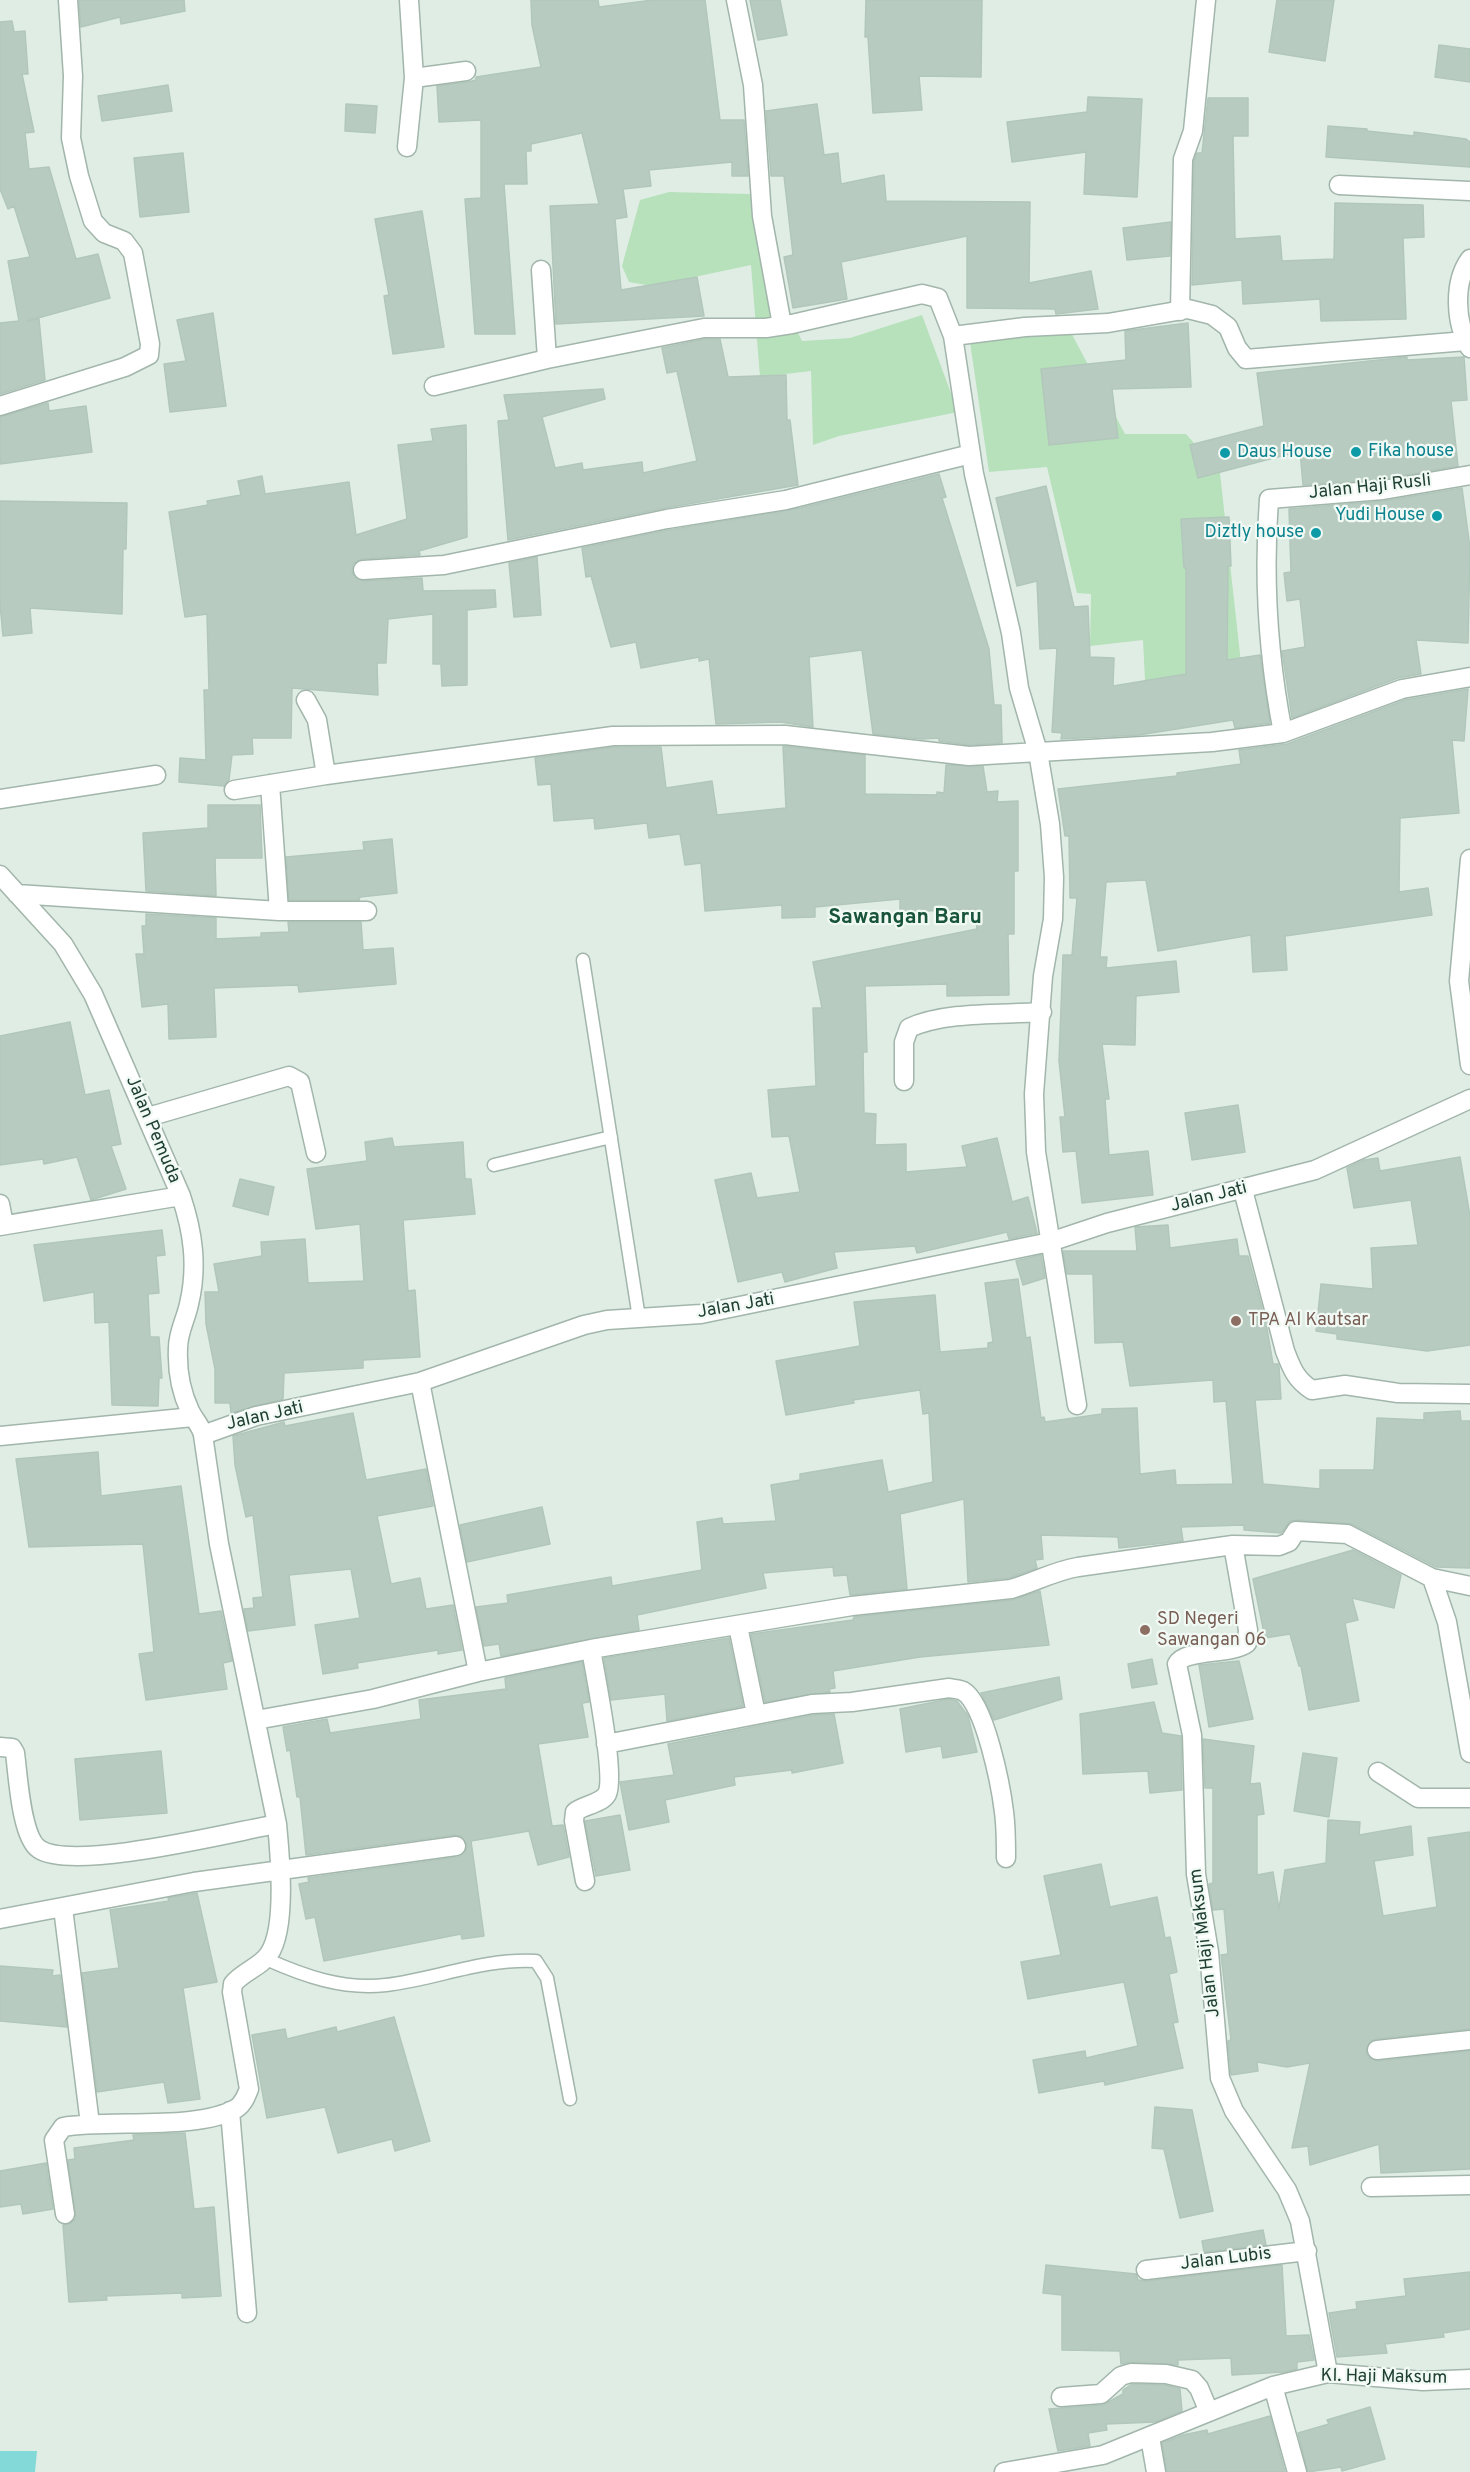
<!DOCTYPE html>
<html>
<head>
<meta charset="utf-8">
<style>
  body { margin:0 }
  canvas { display:block; background:#e0ede5 }
</style>
</head>
<body>
<canvas width="1470" height="2472"></canvas>
<script>
const c = document.querySelector('canvas').getContext('2d');
c.lineJoin = 'round';
function fill(path, color) {
  c.fillStyle = color;
  c.fill(path, 'evenodd');
}
function trace(path, color, width, dash) {
  c.strokeStyle = color;
  c.lineWidth = width;
  c.lineCap = dash ? 'butt' : 'round';
  c.setLineDash(dash || []);
  c.stroke(path);
}
function drawText(font, color, halo, rows, align = 'center') {
  c.font = font + ' Overpass,sans-serif';
  c.lineWidth = 4.5;
  c.setLineDash([]);
  c.textBaseline = 'middle';
  c.strokeStyle = halo;
  c.fillStyle = color;
  for (const [text, x, y, turn = 0] of rows) {
    c.save();
    c.translate(x, y);
    c.rotate((+turn || 0) * Math.PI / 180);
    c.textAlign = isNaN(turn) ? turn : align;
    if (halo) c.strokeText(text, 0, 0);
    c.fillText(text, 0, 0);
    c.restore();
  }
}
fill(new Path2D(`
  M669,192L750,194L782,299L802,341L850,338L922,315L958,412L839,436L813,445L811,371L760,377L751,265L652,286L629,282L622,266L640,200Z
  M1068,327L1125,434H1186L1220,473L1241,663L1145,681L1143,640L1090,646L1091,594L1077,593L1047,467L989,472L970,342Z`), '#b7e1bb');
fill(new Path2D(`
  M0,2451H37L35,2472H0Z`), '#82d9d7');
const building = new Path2D(`
  M79,0H184L185,11L121,24L120,17L81,27Z
  M531,0H598L599,7L653,0H705L720,120H744L748,176H732V162L649,170L651,186L623,189L627,217L615,219L621,290L697,277L704,316L556,324L550,206L599,204L582,133L531,144V151H526L527,184H504L515,334H475L465,199L481,198V120L439,122L437,86L468,82L476,80V77L541,67L532,25Z
  M750,0H780L787,35L758,40Z
  M866,0H982L981,77L919,76L922,110L873,113L868,37H865Z
  M1277,0H1334L1325,61L1269,52Z
  M12,21L14,32L25,31L28,74H22L34,132L25,133L29,169L49,167L76,259L98,254L110,298L27,321L39,319L45,380L0,394V323L19,321L8,261L30,257L14,206L8,209L0,189V22Z
  M1439,45L1470,49V82L1435,77Z
  M168,85L172,111L102,121L98,96Z
  M1088,97L1142,99L1137,197L1084,194L1086,152L1012,162L1007,122L1087,112Z
  M1208,98H1248V136H1233L1235,239L1280,236L1282,261L1334,259L1335,203L1423,205L1424,237L1403,238L1406,319L1321,321L1320,299L1243,304L1242,280L1192,285L1194,161L1197,153H1202Z
  M346,104L377,106L375,133L345,131Z
  M817,104L824,155L838,153L841,184L884,175L886,201L1030,202L1029,283L1091,271L1098,309L1056,314L1055,309L967,308V236L841,262L847,299L793,308L784,257L793,255L784,176H771L766,111Z
  M1328,126L1367,129V131L1414,136V132L1466,139L1470,142V167L1326,157Z
  M183,153L189,212L140,217L134,158Z
  M422,211L444,347L393,354L384,296L389,295L375,219Z
  M1171,222L1170,256L1127,260L1123,228Z
  M213,313L226,406L170,412L164,364L186,361L177,320Z
  M1188,323L1191,387L1112,389L1118,438L1049,445L1041,369L1126,360L1125,331Z
  M705,339H720L728,377L786,375L787,420H790L798,485L665,508L508,540L498,421L509,420L504,395L603,389L605,399L542,417L555,468L582,463L583,470L642,462L643,473L697,461L677,371L667,373L662,348Z
  M1407,357V360L1464,357L1467,400L1451,401L1458,466L1382,479L1303,485L1300,451L1198,478L1190,445L1264,426L1257,373Z
  M48,403L49,411L86,406L92,452L0,464V417Z
  M466,425L467,537L419,551L420,555L362,559L353,564L352,570L354,577L363,581L422,578L423,591L495,590L496,607L467,610V685L442,686L441,664H433V614L388,619L386,663H377L378,695L292,688L291,738H252L253,754L232,755L229,780L224,786L179,782L180,758L206,760L204,690H209L207,614L185,617L169,512L208,505L207,501L241,495L238,481L262,476L265,494L349,482L356,535L407,519L398,445L433,441L431,429Z
  M939,474L946,497L942,498L989,649L994,705H1001L1002,743L969,745L939,741V738L922,739L873,734L862,650L809,657L813,727L780,722L716,724L709,659L699,661V657L641,668L636,642L611,647L591,576L586,577L582,548L669,530L801,508Z
  M1046,486L1074,607L1088,606L1090,657L1114,658L1113,686L1186,674V568H1184L1181,519L1229,517L1231,566H1228L1227,660L1260,655L1270,723L1235,728L1233,720L1139,735L1061,739L1062,733L1052,732L1057,648L1040,649L1037,581L1017,586L996,498Z
  M1462,488L1470,548L1468,643L1416,640L1421,674L1398,678L1292,718L1282,651L1305,647L1300,599L1287,601L1284,573L1291,572L1289,509L1384,501Z
  M0,501L127,503L126,549H123L122,614L30,608L32,633L3,636L0,604Z
  M537,557L541,615L514,617L509,563Z
  M1468,689L1464,741L1452,740L1459,813L1400,818L1399,892L1428,888L1432,915L1285,936L1287,970L1253,972L1251,935L1158,951L1146,880L1106,882L1100,957H1107L1106,968L1176,961L1179,992L1136,996L1135,1045L1102,1044L1109,1099H1105L1109,1155L1148,1151L1153,1195L1082,1203L1076,1151L1063,1152L1060,1117H1065L1059,1061L1063,955H1072L1077,898H1070L1069,836H1065L1058,789L1177,776V773L1241,764L1239,750L1287,744L1405,700Z
  M783,746L865,755V794L937,795V792L944,793L946,765L983,766L987,792L998,791L997,802L1018,801V871H1014V934H1008L1009,995L947,996V984L865,986L867,1052H863L864,1113L876,1114L875,1145L906,1144V1172L967,1167L962,1146L997,1138L1012,1202L1028,1197L1037,1233L1009,1239L1007,1232L917,1253L915,1246L834,1252L837,1268L785,1282L782,1272L738,1282L715,1180L751,1173L757,1198L800,1192L789,1136L772,1137L768,1090L816,1086L813,1008H822L813,962L977,929L975,909L900,912V899L815,907V917L782,918V905L705,911L701,863L685,865L680,834L649,838L647,823L595,829L594,818L554,821L551,784L538,785L535,758L614,747H661L666,788L712,781L717,815L786,808Z
  M208,805H260L262,858H215L216,896L146,891L143,833L208,828Z
  M392,839L397,893L360,897L359,900H289L286,857L364,850L363,842Z
  M146,914L216,918V939L261,937V933L289,932L288,922H361L363,950L393,948L396,984L299,992L298,985L214,988L216,1037L169,1039L168,1004L142,1007L136,954H144L142,926H146Z
  M70,1022L85,1095L109,1090L121,1144L111,1146L126,1189L91,1200L77,1157L44,1164L43,1159L0,1165V1036Z
  M1238,1105L1245,1152L1192,1160L1185,1113Z
  M392,1138L394,1147L463,1142L465,1179H471L475,1214L403,1220L408,1291L415,1290L420,1357L363,1360V1368L284,1373L283,1399L231,1413L230,1403H215V1369L206,1324L205,1292H219L214,1264L262,1256L261,1242L305,1239L308,1283L364,1281L360,1224L316,1229L307,1169L367,1161L365,1142Z
  M1460,1157L1470,1216V1345L1427,1351L1337,1339V1334L1316,1331L1321,1284L1373,1289L1371,1248L1418,1245L1411,1200L1354,1208L1347,1168L1364,1160L1378,1158L1380,1171Z
  M240,1179L274,1187L268,1215L233,1206Z
  M1168,1225L1170,1248L1237,1239L1239,1256H1248L1266,1323L1273,1364H1278L1279,1367L1281,1399L1255,1400L1263,1484L1320,1489V1470H1374L1377,1418L1424,1420V1413L1460,1411L1461,1421H1470V1568L1436,1567L1352,1524L1297,1520L1290,1521L1281,1533L1244,1530V1525L1181,1527L1183,1541L1119,1548L1118,1537L1041,1535L1043,1559L1035,1560L1037,1568L1009,1578L968,1582L964,1499L900,1514L907,1589L850,1595L847,1575L834,1576L833,1567L763,1573L766,1588L637,1615L639,1630L501,1656L499,1644L484,1646L476,1607L508,1603L507,1595L611,1577L612,1586L702,1570L697,1522L722,1518L723,1524L776,1521L771,1485L800,1480V1474L882,1460L888,1492L933,1482L929,1413L923,1414L920,1390L853,1400L854,1403L786,1415L776,1361L860,1346L854,1302L935,1295L940,1352L988,1348V1343L993,1342L985,1283L1018,1279L1026,1338L1030,1337L1041,1418L1044,1417L1045,1422L1102,1414V1409L1137,1408L1140,1474L1175,1470L1176,1485L1233,1484L1226,1401L1214,1402L1213,1380L1130,1386L1123,1342L1095,1343L1093,1274H1067L1063,1251H1137L1135,1227Z
  M162,1230L165,1255L156,1256L159,1293L148,1294L150,1337H159L162,1378H159L158,1406L112,1405L109,1322L95,1323L94,1292L44,1301L34,1245Z
  M1041,1255L1045,1278L1023,1285L1016,1261Z
  M353,1413L366,1480L426,1469L433,1506L377,1516L391,1584L420,1578L426,1609L453,1605L462,1650L438,1654V1650L357,1663L358,1668L323,1674L315,1625L360,1618L351,1569L289,1575L295,1625L248,1631L244,1609L254,1608L253,1598L263,1597L253,1515L246,1517L235,1465L233,1436L284,1422L285,1426Z
  M98,1452L101,1496L181,1486L199,1614L221,1611L232,1661L223,1663L227,1689L146,1700L139,1654L154,1652L143,1544L29,1547L16,1459Z
  M542,1507L550,1544L467,1562L460,1525Z
  M1353,1550L1401,1575L1394,1608L1352,1598L1358,1620L1345,1623L1359,1701L1309,1710L1301,1666H1299L1290,1634L1265,1638L1253,1579Z
  M1040,1591L1049,1645L920,1657L833,1671L835,1688L829,1689L830,1692L765,1702L751,1634L853,1620L854,1617L1012,1600Z
  M729,1638L743,1706L667,1721L665,1694L611,1700L604,1658Z
  M1152,1659L1157,1684L1132,1688L1128,1664Z
  M1239,1661L1253,1719L1209,1727L1199,1665Z
  M582,1662L589,1702L582,1703L588,1737L538,1744L552,1826L563,1825L569,1857L538,1865L529,1831L471,1841L484,1936L462,1939L461,1934L324,1961L315,1917L306,1919L299,1884L309,1882L308,1878L458,1857L466,1851L467,1844L461,1836L454,1835L306,1855L300,1797H297L290,1750L287,1751L283,1727L327,1719L330,1733L421,1719L419,1700L506,1689L505,1678Z
  M1059,1677L1062,1699L994,1720L981,1693Z
  M949,1699L957,1701L968,1716L977,1752L943,1758L941,1746L906,1752L900,1709Z
  M1154,1702L1162,1733L1181,1736L1182,1790L1150,1793L1148,1771L1083,1774L1080,1714Z
  M834,1714L843,1763L792,1773V1770L734,1777L735,1785L665,1800L669,1822L629,1830L620,1782L674,1775L668,1744L813,1715Z
  M1203,1739L1254,1746L1250,1784L1260,1783L1264,1814L1257,1815V1875L1273,1872L1279,1909L1285,1870L1326,1863L1328,1820L1360,1822L1359,1835L1411,1826L1413,1855L1374,1861L1383,1916L1437,1907L1428,1838L1470,1832V2029L1376,2039L1370,2041L1366,2051L1368,2057L1378,2061L1470,2051V2169L1381,2173L1379,2144L1310,2165L1308,2146L1292,2148L1310,2063L1287,2067L1257,2062L1258,2071L1231,2075L1228,2041L1231,2040L1221,1955L1228,1954L1224,1909L1213,1910L1209,1884L1213,1883V1788H1205Z
  M161,1751L167,1813L80,1820L75,1759Z
  M1303,1753L1337,1758L1329,1817L1294,1811Z
  M620,1815L630,1870L596,1876L585,1821Z
  M1101,1864L1110,1907L1157,1897L1165,1938L1170,1937L1177,1972L1169,1974L1178,2022L1173,2023L1183,2068L1105,2085L1104,2081L1039,2093L1033,2060L1085,2051L1086,2058L1138,2046L1124,1982L1028,1999L1021,1962L1061,1955L1044,1876Z
  M197,1893L217,1982L183,1988L200,2099L168,2103L164,2082L97,2092L82,1973L119,1968L110,1910L169,1901L168,1898Z
  M0,1966L53,1970L52,1976L60,1975L67,2027L0,2021Z
  M394,2017L430,2141L395,2151L392,2139L338,2153L325,2107L267,2118L252,2035L285,2029L287,2039L336,2027L337,2032Z
  M1155,2107L1192,2110L1213,2211L1180,2218L1164,2149L1152,2148Z
  M185,2133L194,2209L214,2207L221,2296L182,2298V2293L106,2296L107,2300L69,2302L63,2225L71,2223L76,2218L68,2160L75,2159L74,2148L134,2140L133,2135Z
  M46,2163L53,2209L23,2214L21,2204L0,2207V2171Z
  M1263,2230L1266,2245L1204,2252L1202,2241Z
  M1046,2265L1136,2274L1138,2280L1147,2281L1282,2265L1286,2336L1309,2335L1314,2360L1297,2362V2369L1284,2372L1232,2375L1231,2358L1178,2360V2365L1131,2362L1121,2364L1120,2351L1062,2350V2295L1043,2293Z
  M1470,2272V2329L1443,2333L1444,2337L1385,2344L1387,2353L1337,2357L1329,2313L1357,2309L1356,2302L1406,2296L1404,2279Z
  M1132,2384L1165,2385L1180,2389L1182,2411L1155,2422L1106,2424L1107,2430L1088,2433L1090,2446L1058,2451L1049,2409L1103,2405L1123,2394V2390Z
  M1370,2407L1385,2459L1342,2471L1341,2467L1308,2472L1298,2433L1329,2424L1327,2420Z
  M1270,2416L1285,2472H1167L1162,2443L1183,2435L1207,2430L1208,2434Z`);
fill(building, '#b8cbc0');
trace(building, '#b2c7bb', 1.5);
const service = new Path2D(`
  M583,960L639,1318
  M494,1165L611,1137
  M266,1959C304,1976 343,1990 386,1985C437,1979 483,1958 536,1961L547,1978L570,2099`);
const minor = new Path2D(`
  M736,0L753,85L762,216L782,325
  M414,78L466,71
  M407,147L414,78L409,0
  M1339,185L1470,191
  M1470,259C1453,282 1455,323 1470,348
  M541,270L547,359
  M1180,311L1183,159L1193,131L1206,0
  M953,336L1025,327L1108,323L1188,309L1212,315L1228,327L1237,348L1246,359L1466,341
  M434,386L547,359L704,328H766L792,324L922,294L938,298L953,336L974,474L1011,633L1019,688L1038,752L1050,824L1054,877L1053,919L1043,976L1034,1094L1036,1152L1077,1405
  M0,406L125,367L149,355L150,344L133,253L124,241L104,233L93,221L79,176L71,138L73,76L68,0
  M363,570L444,565L667,519L786,500L971,454
  M306,700L317,720L326,775
  M1283,733C1268,656 1263,578 1269,499L1383,490L1470,475
  M270,784L279,911
  M234,790L326,775L613,736L785,735L969,756L1212,742L1283,733L1402,689L1470,677
  M0,799L156,775
  M1470,859L1459,981L1470,1065
  M0,875L63,944L93,994L181,1196C193,1232 198,1266 189,1304C186,1319 178,1332 178,1348C177,1369 181,1392 190,1411C194,1420 201,1425 203,1435L256,1416L420,1382L584,1325L607,1320L701,1314L1050,1242L1107,1223L1315,1170L1470,1099
  M17,894L279,911H367
  M904,1081V1042L909,1028C946,1011 1001,1015 1042,1012
  M148,1117L289,1076L300,1082L316,1153
  M1243,1190L1285,1351C1292,1369 1296,1380 1312,1390L1345,1385L1398,1393L1470,1394
  M0,1204L4,1225
  M0,1226L181,1196
  M420,1382L478,1672
  M0,1436L193,1417
  M1233,1545L1248,1630L1247,1643C1231,1655 1184,1649 1177,1664L1192,1735L1196,1874L1209,1952L1220,2078L1234,2111L1287,2190L1300,2221L1328,2373
  M1470,1586L1432,1578L1447,1622L1470,1753
  M738,1626L756,1714
  M256,1720L373,1699L478,1672L591,1649L852,1606L1011,1589C1035,1582 1054,1571 1078,1567L1233,1545L1279,1546L1289,1542L1296,1531L1347,1534L1432,1578
  M606,1744L812,1704L852,1702L949,1688C953,1689 959,1689 963,1691C985,1703 1001,1787 1004,1812C1006,1827 1006,1843 1006,1858
  M0,1747L12,1748L15,1753C18,1775 21,1837 39,1849C73,1872 232,1832 277,1824
  M1378,1772L1418,1798H1470
  M585,1881L574,1821L575,1812C584,1805 601,1804 607,1794C616,1776 595,1674 591,1649
  M63,1908L90,2124
  M0,1919L194,1882L456,1846
  M1377,2050L1470,2040
  M230,2111L247,2313
  M1371,2187L1470,2185
  M65,2214L54,2140L63,2127C109,2119 199,2131 237,2108C244,2103 246,2096 249,2089L232,1992L233,1984C243,1971 261,1967 269,1954C287,1928 280,1855 277,1824L219,1544L203,1435
  M1146,2270L1307,2251
  M1273,2386L1297,2472
  M1061,2397L1101,2394L1121,2376L1131,2373L1166,2374L1192,2380L1199,2388L1209,2412
  M1150,2437L1156,2472
  M1004,2472L1103,2455L1273,2386L1328,2373L1423,2381L1470,2379`);
trace(service, '#a2b6ab', 15);
trace(minor, '#a2b6ab', 21);
trace(service, '#fff', 12);
trace(minor, '#fff', 18);
for (const [x, y, r, color] of [
  [1356,452,6,"#0f9aa8"],
  [1225,453,6,"#0f9aa8"],
  [1437,516,6,"#0f9aa8"],
  [1316,533,6,"#0f9aa8"],
  [1236,1321,6,"#8d6e63"],
  [1145,1630,6,"#8d6e63"]
]) {
  const dot = new Path2D();
  dot.arc(x, y, r, 0, 2 * Math.PI);
  c.fillStyle = color;
  c.fill(dot);
  trace(dot, '#f1f9f4', 2);
}
drawText('18px', '#0d838f', '#f1f9f4', [
  ["Fika house",1368,452],
  ["Daus House",1237,453],
  ["Yudi House",1425,516,"right"],
  ["Diztly house",1304,533,"right"]
], 'left');
drawText('18px', '#1f4031', '#f1f9f4', [
  ["Jalan Haji Rusli",1370,488,-6],
  ["Jalan Pemuda",152,1130,67],
  ["Jalan Jati",1209,1198,-14],
  ["Jalan Jati",736,1307,-10],
  ["Jalan Jati",265,1417,-13],
  ["Jalan Haji Maksum",1206,1943,-97],
  ["Jalan Lubis",1226,2260,-7],
  ["Kl. Haji Maksum",1384,2378,1]
]);
drawText('18px', '#785e54', '#f1f9f4', [
  ["TPA Al Kautsar",1248,1321],
  ["SD Negeri",1157,1620],
  ["Sawangan 06",1157,1641]
], 'left');
drawText('bold 21px', '#18543b', '#f1f9f4', [
  ["Sawangan Baru",905,919]
]);
</script>
</body>
</html>
